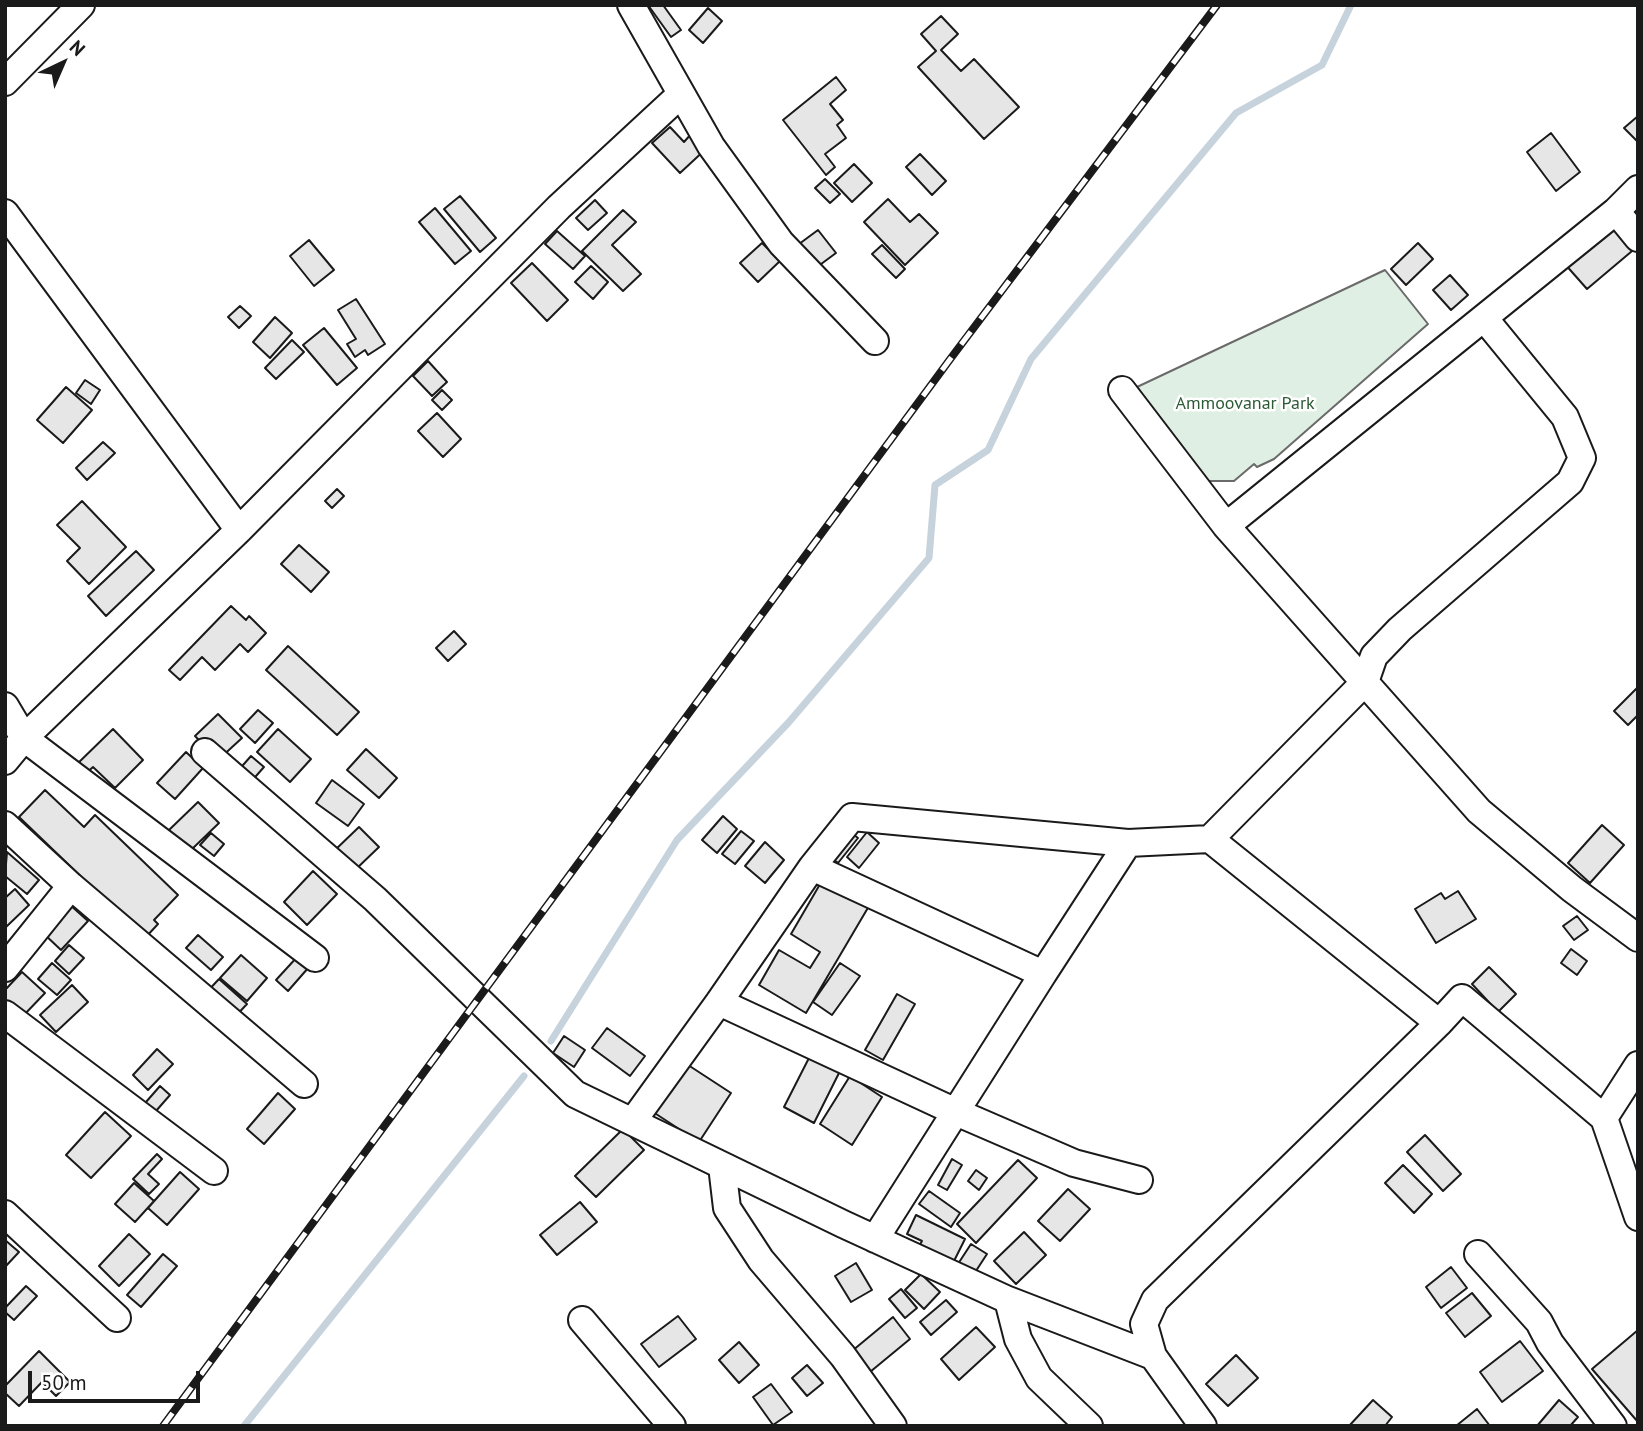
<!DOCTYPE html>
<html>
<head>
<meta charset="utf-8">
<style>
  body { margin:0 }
  #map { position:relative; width:1643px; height:1431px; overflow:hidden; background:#fff; font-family:"PT Sans",sans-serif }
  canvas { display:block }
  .frame { position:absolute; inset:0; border:7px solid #1a1a1a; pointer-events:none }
  .north { position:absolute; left:28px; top:28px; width:70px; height:70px; -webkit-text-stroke:5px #fff; paint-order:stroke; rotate:44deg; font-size:19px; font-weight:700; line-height:28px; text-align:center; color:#1a1a1a }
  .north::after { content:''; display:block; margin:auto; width:24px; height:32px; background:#1a1a1a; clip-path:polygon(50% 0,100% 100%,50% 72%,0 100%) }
  .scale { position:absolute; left:28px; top:1371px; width:172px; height:32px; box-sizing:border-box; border:4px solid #1a1a1a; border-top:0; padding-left:9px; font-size:21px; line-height:24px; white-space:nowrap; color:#1a1a1a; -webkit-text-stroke:5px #fff; paint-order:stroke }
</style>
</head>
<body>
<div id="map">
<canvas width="1643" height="1431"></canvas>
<div class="frame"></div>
<div class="north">N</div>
<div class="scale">50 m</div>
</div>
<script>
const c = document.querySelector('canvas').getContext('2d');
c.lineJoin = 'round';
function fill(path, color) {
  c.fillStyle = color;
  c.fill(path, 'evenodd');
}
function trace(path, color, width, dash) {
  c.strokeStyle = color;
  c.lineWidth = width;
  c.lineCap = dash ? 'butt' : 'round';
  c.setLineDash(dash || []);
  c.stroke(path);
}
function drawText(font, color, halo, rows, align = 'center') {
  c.font = font + ' "PT Sans",sans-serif';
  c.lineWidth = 5;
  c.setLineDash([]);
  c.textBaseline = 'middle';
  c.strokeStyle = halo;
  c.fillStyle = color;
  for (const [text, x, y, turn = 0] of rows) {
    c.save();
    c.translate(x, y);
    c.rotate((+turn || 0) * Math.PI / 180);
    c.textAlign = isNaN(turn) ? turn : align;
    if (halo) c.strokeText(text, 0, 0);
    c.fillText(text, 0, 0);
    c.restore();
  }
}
const green = new Path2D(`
  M1385,270L1428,324L1274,459L1257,467L1254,464L1234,481H1202L1137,387Z`);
fill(green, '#e0efe3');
trace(green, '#6a6a6a', 2);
trace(new Path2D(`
  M551,1041L677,840L789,722L929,558L935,485L988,450L1031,359L1236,113L1322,65L1351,5
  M244,1426L524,1076`), '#c6d2dc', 7);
const building = new Path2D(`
  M648,5H663L681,30L671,37Z
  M708,8L722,21L703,43L689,30Z
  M941,16L958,34L941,50L961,71L974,59L1019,107L984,139L918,67L936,51L921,34Z
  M836,77L846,90L830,104L843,120L837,125L846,138L825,154L835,167L826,175L783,120Z
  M1638,116V142L1624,128Z
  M670,127L684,142L692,133L707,148L680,173L652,143Z
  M1551,133L1580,172L1556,191L1527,152Z
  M920,154L946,181L932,195L906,167Z
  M854,164L872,183L852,202L834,183Z
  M825,179L840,194L830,203L815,188Z
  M460,196L496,238L480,252L444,209Z
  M888,199L910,222L919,214L938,233L905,265L864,222Z
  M595,200L607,213L588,230L576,218Z
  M435,208L471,251L455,264L419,222Z
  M623,210L636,222L612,245L641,274L623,291L582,251Z
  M1617,219L1638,246L1587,289L1564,263Z
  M818,230L836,253L813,270L795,247Z
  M557,231L585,256L573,269L545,244Z
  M309,240L334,270L314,286L290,256Z
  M762,243L780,261L758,282L740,263Z
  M1418,243L1433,259L1406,285L1391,269Z
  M882,245L905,269L896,278L872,254Z
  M532,263L568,300L547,321L511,283Z
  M591,266L608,282L593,299L575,282Z
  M1450,275L1468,295L1451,310L1433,290Z
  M356,299L385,344L368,355L365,350L355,357L347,344L356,339L338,310Z
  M240,306L251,316L239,328L228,317Z
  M275,317L292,333L270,358L253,342Z
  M324,328L357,368L337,385L303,345Z
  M292,340L304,352L276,379L265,368Z
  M428,361L447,382L432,396L413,376Z
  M85,380L100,390L91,404L76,393Z
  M66,387L92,410L63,443L37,420Z
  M442,390L452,400L442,410L432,400Z
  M437,413L461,439L443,457L418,431Z
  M103,442L115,453L87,480L76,468Z
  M337,489L344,496L332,508L325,501Z
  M82,501L126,547L89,584L67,561L80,548L57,525Z
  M299,545L329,572L311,592L281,564Z
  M136,551L154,570L106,616L88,596Z
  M231,606L246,620L249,616L266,633L248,652L240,644L215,670L202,657L180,680L169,670Z
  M454,631L466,644L448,661L436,648Z
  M288,646L359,712L337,735L266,670Z
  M1638,687V715L1628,725L1614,711Z
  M258,710L273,723L255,743L240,729Z
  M218,714L242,738L218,760L195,736Z
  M113,729L143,760L115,788L93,767L83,776L74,767Z
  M278,729L311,759L290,782L257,752Z
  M366,749L397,778L379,798L347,770Z
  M186,752L203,768L175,799L157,783Z
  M251,756L264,767L249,784L236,773Z
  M332,780L364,804L348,826L316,803Z
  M45,790L84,827L95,815L178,895L154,920L158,924L145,938L19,817Z
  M198,802L219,823L190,851L169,830Z
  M723,816L737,829L717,853L702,840Z
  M1602,825L1624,845L1590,883L1568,863Z
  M359,827L379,847L354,871L334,851Z
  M845,828L858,838L838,863L825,853Z
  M741,831L754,841L735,864L722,854Z
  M867,832L879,843L859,868L847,857Z
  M211,833L224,844L214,856L200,845Z
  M765,842L784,860L765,883L745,866Z
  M7,852L39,880L27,894L5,876Z
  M313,871L337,894L307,925L284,902Z
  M823,879L869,906L806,1013L759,985L779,950L810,968L820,952L791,934Z
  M15,889L29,905L6,927L5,898Z
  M1458,891L1476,919L1436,943L1415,909L1441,893L1445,899Z
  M69,904L88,921L61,950L43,933Z
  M1577,916L1588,930L1574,940L1563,926Z
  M198,935L223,957L211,970L186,948Z
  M69,945L84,958L69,974L55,961Z
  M1571,949L1587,961L1577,975L1561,963Z
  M241,955L267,978L247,1001L220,978Z
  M298,956L309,967L288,991L276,980Z
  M52,963L71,980L57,995L38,979Z
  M840,963L860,976L832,1015L813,1002Z
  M1489,967L1516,994L1498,1012L1472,984Z
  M22,972L45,993L23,1016L5,999V990Z
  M219,979L247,1004L231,1021L203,996Z
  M72,985L88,1002L56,1032L40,1015Z
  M897,994L915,1004L883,1060L865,1050Z
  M607,1028L645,1056L630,1076L592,1048Z
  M564,1036L585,1050L574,1067L553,1053Z
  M157,1049L173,1064L148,1090L133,1075Z
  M811,1054L841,1069L814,1123L784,1107Z
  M685,1063L731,1093L699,1142L653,1112Z
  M850,1076L882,1097L852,1145L820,1124Z
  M160,1086L170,1095L149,1119L139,1110Z
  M278,1093L295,1109L264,1144L247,1129Z
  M105,1112L131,1136L91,1178L66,1155Z
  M623,1129L644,1150L596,1197L575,1176Z
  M1425,1135L1461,1174L1443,1191L1407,1152Z
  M157,1154L162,1159L148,1174L159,1184L149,1194L133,1179Z
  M952,1159L962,1165L947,1190L938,1185Z
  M1018,1160L1037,1178L976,1243L957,1224Z
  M1403,1165L1432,1194L1414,1213L1385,1183Z
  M976,1170L987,1178L979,1190L968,1181Z
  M180,1172L199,1189L167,1225L148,1208Z
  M134,1183L154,1201L135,1222L115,1204Z
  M1068,1189L1090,1209L1060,1241L1038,1221Z
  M929,1191L960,1213L951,1227L919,1204Z
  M580,1202L597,1222L557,1255L540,1235Z
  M916,1215L965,1239L952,1265L918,1248L922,1241L907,1234Z
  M1024,1232L1046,1255L1016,1284L994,1261Z
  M129,1234L150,1254L119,1286L99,1266Z
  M5,1240L19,1252L5,1267Z
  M971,1244L987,1254L972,1277L956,1267Z
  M163,1254L177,1266L141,1307L127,1295Z
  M856,1263L872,1290L851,1302L835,1276Z
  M1451,1267L1467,1288L1441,1308L1426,1287Z
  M921,1274L940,1292L924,1309L905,1290Z
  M26,1286L37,1296L14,1320L5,1312V1308Z
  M901,1289L917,1308L905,1318L889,1299Z
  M1472,1293L1491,1316L1465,1337L1446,1313Z
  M946,1300L957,1312L931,1335L920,1322Z
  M678,1316L696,1339L659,1367L641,1344Z
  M893,1317L910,1339L870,1372L852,1351Z
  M976,1327L995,1347L959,1380L941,1359Z
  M1638,1330V1422L1592,1369Z
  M1520,1341L1543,1371L1502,1402L1480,1372Z
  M739,1342L759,1365L739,1383L719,1360Z
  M39,1351L70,1382L56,1396L42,1382L19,1406L5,1393V1386Z
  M1236,1355L1258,1378L1228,1406L1206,1384Z
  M807,1365L823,1383L807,1396L792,1378Z
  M771,1384L792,1412L773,1425L753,1397Z
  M1373,1400L1392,1417L1385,1426H1349Z
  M1559,1400L1578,1417L1570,1426H1537Z
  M1477,1409L1490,1426H1456Z`);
fill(building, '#e6e6e6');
trace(building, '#1a1a1a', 2);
const minor = new Path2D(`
  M631,5L711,146L781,243L875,341
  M5,82L81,5
  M1616,211L1638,238
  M5,213L239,530
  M1122,390L1226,526L1479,811L1572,889L1638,938
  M1226,526L1616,211L1638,189
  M5,706L24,738L315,958
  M205,752L375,899L575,1094L843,1224L1008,1300
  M5,761L24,738L239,530L559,207L680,95
  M5,825L71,886L304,1084
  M1210,839L1439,1023
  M812,867L852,817L1128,843
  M5,968L71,886
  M1043,974L1128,843L1210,839L1365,682L1374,656L1400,629L1570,482L1582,458L1565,417L1484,318
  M719,1002L956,1112L1074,1163L1139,1180
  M5,1014L214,1171
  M1604,1118L1638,1065
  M633,1121L719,1002L812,867L1043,974L875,1239
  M722,1166L727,1208L761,1260L843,1356L893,1426
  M5,1214L117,1318
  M1478,1254L1539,1322L1550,1343L1613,1426
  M582,1320L672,1426
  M1089,1426L1039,1378L1018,1339L1008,1300L1153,1356
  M1203,1426L1153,1356L1144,1324L1155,1300L1439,1023L1462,998L1604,1118L1638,1217`);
trace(minor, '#1a1a1a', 30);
trace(minor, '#fff', 26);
const rail = new Path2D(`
  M163,1426L951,358L1217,5`);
trace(rail, '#1a1a1a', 8);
trace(rail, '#fff', 5, [16]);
drawText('18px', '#2b5a34', '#fff', [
  ["Ammoovanar Park",1245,404]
]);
</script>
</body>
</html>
